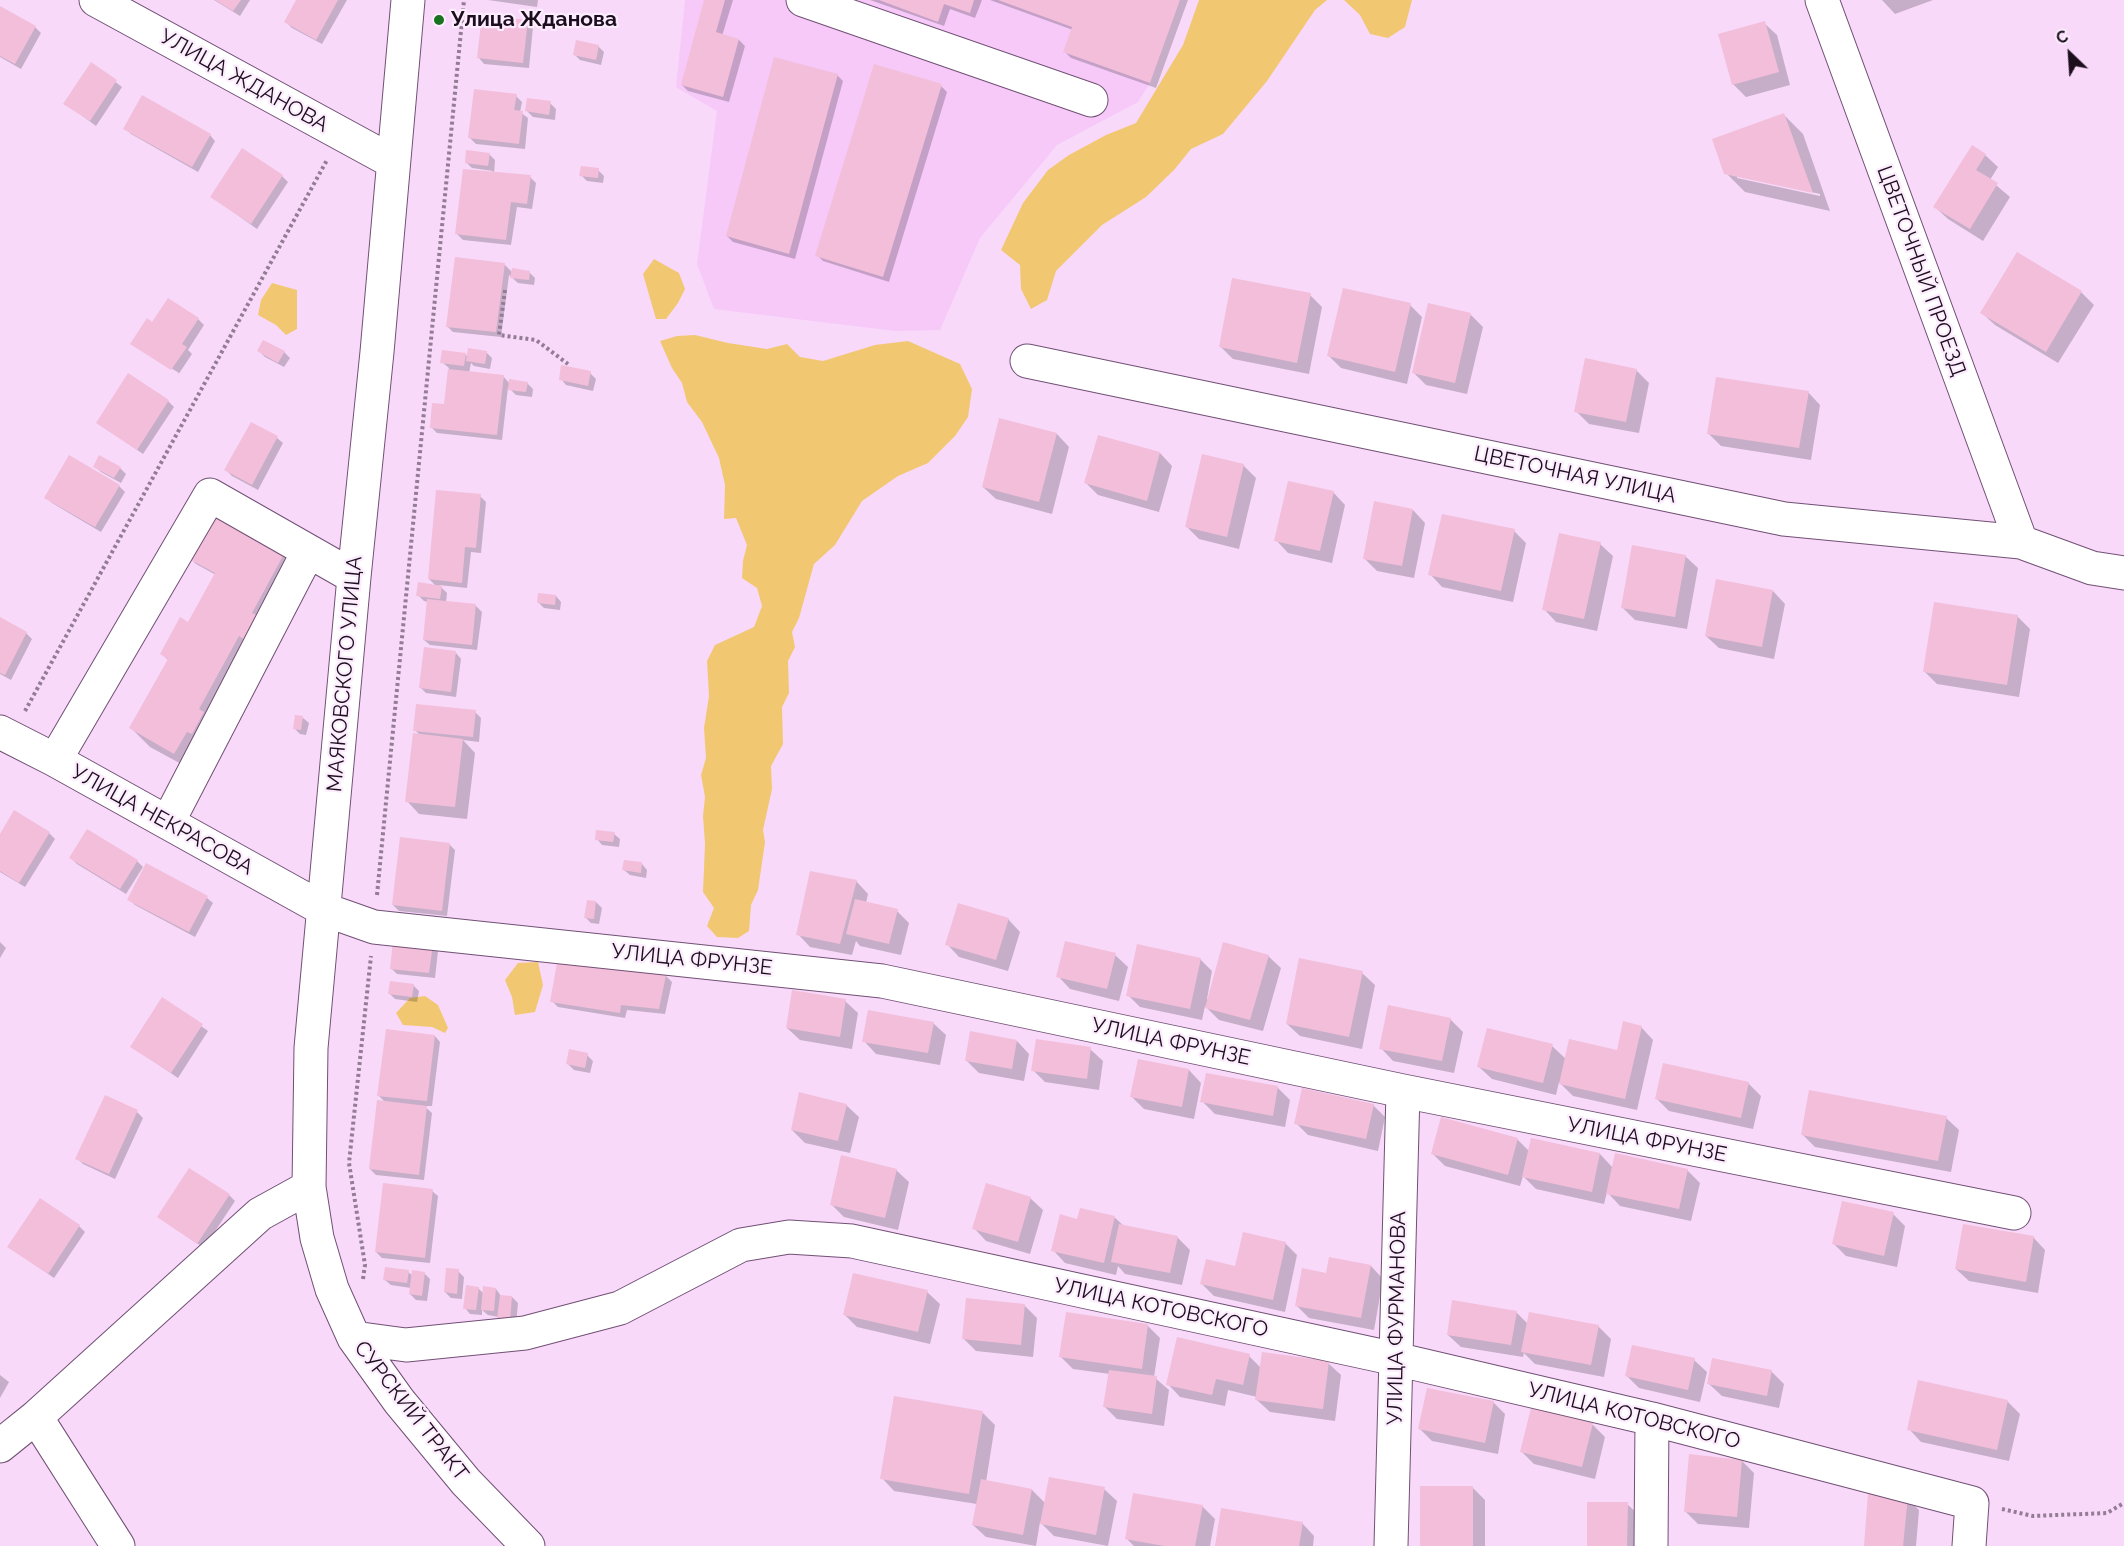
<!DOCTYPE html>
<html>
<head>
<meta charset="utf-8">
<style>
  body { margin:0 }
  #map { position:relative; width:2124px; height:1546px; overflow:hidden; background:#f8d9fa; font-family:Raleway,sans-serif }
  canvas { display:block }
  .north { position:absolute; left:2040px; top:24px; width:60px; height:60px; -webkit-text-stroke:4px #fcecfd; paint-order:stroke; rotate:335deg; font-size:16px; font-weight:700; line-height:24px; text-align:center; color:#1c0e1d }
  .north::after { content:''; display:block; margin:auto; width:21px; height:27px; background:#1c0e1d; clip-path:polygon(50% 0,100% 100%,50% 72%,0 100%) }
</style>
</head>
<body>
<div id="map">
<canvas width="2124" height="1546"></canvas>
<div class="north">С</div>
</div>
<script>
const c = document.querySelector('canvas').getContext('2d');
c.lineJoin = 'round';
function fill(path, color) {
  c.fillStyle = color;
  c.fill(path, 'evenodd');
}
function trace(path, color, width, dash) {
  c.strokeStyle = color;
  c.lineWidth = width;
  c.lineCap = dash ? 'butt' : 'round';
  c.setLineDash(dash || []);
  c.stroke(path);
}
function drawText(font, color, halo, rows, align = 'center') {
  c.font = font + ' Raleway,sans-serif';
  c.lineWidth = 4.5;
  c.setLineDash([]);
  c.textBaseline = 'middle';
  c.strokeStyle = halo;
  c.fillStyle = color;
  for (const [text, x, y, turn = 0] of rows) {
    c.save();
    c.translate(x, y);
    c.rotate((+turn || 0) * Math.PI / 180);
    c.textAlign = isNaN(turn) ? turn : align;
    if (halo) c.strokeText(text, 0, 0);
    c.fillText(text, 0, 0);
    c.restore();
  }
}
fill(new Path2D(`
  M685,0H1180L1150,83L1138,102L1057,145L980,238L940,330L895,331L714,309L697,264L717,111L676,87Z`), '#f6c9f9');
fill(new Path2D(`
  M1199,0H1327L1315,10L1267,81L1223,134L1191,149L1174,170L1146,197L1102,225L1056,271L1047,300L1031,309L1021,289L1020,265L1001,250L1023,203L1048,170L1069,155L1106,135L1136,123L1183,45Z
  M1344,0H1412L1405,27L1388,38L1370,34L1360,15Z
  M654,259L679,273L685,289L678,303L666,319H656L643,274Z
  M272,283L297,290V329L286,335L276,325L258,315L261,300Z
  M695,335L728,343L767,349L787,344L800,357L823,361L875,345L908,341L960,364L972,389L968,417L955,436L928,463L898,476L862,501L835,545L814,564L799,618L792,632L795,647L788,661L789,693L782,707L783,744L771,766L772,789L763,830L765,842L758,890L751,905L749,931L738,938L717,937L707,926L714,908L703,892L705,844L703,816L705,797L701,775L706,758L704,728L709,696L707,661L715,645L754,627L762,606L757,588L742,578L743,561L747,545L736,518L724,519L725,485L719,458L702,422L687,402L682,383L672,368L660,341L677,336Z
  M538,962L543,985L535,1012L515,1015L512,997L505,980L518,963Z
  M425,996L438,1005L448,1028L445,1033L432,1027L403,1025L396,1013L410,998Z`), '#f1c871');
fill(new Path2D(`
  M214,0H250L240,16Z
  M298,0H347L322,44L292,28L286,22Z
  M488,0H538L537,7Z
  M706,0H733L722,36L739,40L745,46L729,102L688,91L682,85Z
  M870,0H982L975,18L950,9L944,26Z
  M990,0H1188L1156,88L1071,58L1065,52L1073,30Z
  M1882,0H1933L1895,14Z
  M0,7L35,27L41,33L21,69L0,57Z
  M527,21L533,27L529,68L484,64L479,58Z
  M1764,23L1777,35L1790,85L1746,97L1733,84Z
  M598,46L604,52L601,65L580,60L574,54Z
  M92,64L122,87L96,126L65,103Z
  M837,75L843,81L795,259L733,242L727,236Z
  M941,86L947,92L889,282L823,261L817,255Z
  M516,96L522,102L520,112L528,118L525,149L476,144L470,138Z
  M550,103L556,109L555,120L533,117L527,111Z
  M1784,115L1803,134L1830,211L1745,192L1726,173ZM1737,175L1820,194V196L1737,178Z
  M125,128L210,135L215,141L198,172L131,134Z
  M489,154L495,160L494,174L530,177L536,183L532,209L517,207L511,245L463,240L457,234L492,174L493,171L472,168L466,162Z
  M1985,155L1998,167L1990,180L2010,197L1983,241L1948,219L1935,207Z
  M598,170L604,176L603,183L587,181L581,175Z
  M282,176L288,182L257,229L212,197Z
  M504,264L513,273L529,272L535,278L534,285L518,283L509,275L501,337L453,332L447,326Z
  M2081,292L2094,305L2058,363L1995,325L1982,313Z
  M1310,295L1322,307L1309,374L1233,359L1220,346Z
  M1410,305L1422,317L1407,384L1341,368L1329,356Z
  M1471,315L1483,327L1467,394L1426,385L1413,372Z
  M198,319L204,325L188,350L192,354L178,375L179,373L132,344L153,324Z
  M259,351L284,352L290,358L284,367L265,357Z
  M486,352L492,358L490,369L474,366L471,363L469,373L503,376L510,384L527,383L533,389L532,397L516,395L508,387L502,440L437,433L431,427L445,406L449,368L442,362L465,354L468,357Z
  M1636,370L1649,383L1639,433L1589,424L1576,411Z
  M590,373L596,379L593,391L566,385L561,379Z
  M1808,392L1820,405L1811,460L1721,446L1709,434Z
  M168,401L174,407L143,454L98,423Z
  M252,424L277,438L283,443L258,490L232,476L226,470Z
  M1057,434L1069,447L1052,514L996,499L983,487Z
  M1160,453L1172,466L1159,512L1098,495L1086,483Z
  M1243,465L1256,478L1239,549L1199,539L1187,527Z
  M95,466L120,468L126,474L121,483L101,472Z
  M119,486L125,492L101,532L52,503L46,497Z
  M1333,492L1345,505L1332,563L1288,553L1276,540Z
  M480,496L486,502L481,553L471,552L467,588L439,585L447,593L446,603L476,606L482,612L477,650L430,645L424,640L428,602L424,601L418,595L437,587L429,579Z
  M1413,510L1425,523L1414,578L1377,571L1364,558Z
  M1514,531L1526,543L1513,602L1442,587L1430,574Z
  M1600,544L1613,556L1597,631L1556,622L1544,609Z
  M283,556L289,561L194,771L150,747L131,728L169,661L162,654L189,624L216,575L196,564L190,558Z
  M1685,556L1698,568L1687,629L1635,620L1623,608Z
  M1773,591L1785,604L1774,659L1719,648L1706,636Z
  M556,596L561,602L560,610L544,608L538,602Z
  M2017,616L2030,629L2019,697L1937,684L1924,671Z
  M0,619L26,633L32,639L11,680L0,674Z
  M456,653L461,659L456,697L426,693L420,687Z
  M475,712L481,718L479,742L463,740L475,753L467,819L419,814L407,801L420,735L415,730Z
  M303,718L309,723L306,735L300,734L294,728Z
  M49,833L55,839L25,887L0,872V837Z
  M614,834L620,839L619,847L602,845L597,839Z
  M449,844L455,850L447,916L399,911L393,905Z
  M71,858L137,861L143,867L126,894L77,864Z
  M642,864L647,870L646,878L630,875L624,870Z
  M856,881L868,894L866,903L897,911L909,923L901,955L860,946L856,941L852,955L810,947L798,934Z
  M207,898L213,903L195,937L135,905L129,899Z
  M596,902L602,908L599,924L591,923L585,917Z
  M1008,919L1020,932L1008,971L959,957L947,944Z
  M0,942L6,948L0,958Z
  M432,945L438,951L435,978L397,974L391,968Z
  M1115,955L1128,967L1119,1001L1070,989L1058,976Z
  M1268,956L1281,968L1263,1031L1219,1020L1205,1006L1202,1020L1140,1007L1128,995L1200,959L1212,971L1207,999L1209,1000Z
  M1362,973L1375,985L1362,1049L1300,1036L1287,1024Z
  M666,976L672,982L665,1014L627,1010L625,1018L558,1007L552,1001Z
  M413,985L419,991L417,1002L395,999L389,993Z
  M163,999L208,1031L178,1078L132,1047Z
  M845,1001L858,1013L852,1049L800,1040L787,1028Z
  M1450,1019L1463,1032L1454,1073L1393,1061L1381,1048Z
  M933,1023L946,1035L940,1065L876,1054L864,1041Z
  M1641,1027L1653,1040L1637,1110L1573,1096L1559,1082L1556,1095L1492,1079L1479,1067L1552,1046L1566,1059L1618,1051Z
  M435,1036L440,1042L432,1106H424L432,1113L424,1180L376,1175L370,1169L386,1103L378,1095Z
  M1017,1041L1029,1054L1024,1081L979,1073L966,1060Z
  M1090,1049L1103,1061L1099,1090L1045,1082L1033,1070Z
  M587,1055L593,1061L590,1073L574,1070L568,1064Z
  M1189,1070L1201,1083L1194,1119L1144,1109L1132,1097Z
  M1748,1083L1761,1096L1753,1129L1669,1111L1657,1099Z
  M1278,1088L1290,1100L1285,1127L1215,1114L1202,1101Z
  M105,1097L137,1112L143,1118L115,1179L83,1164L77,1158Z
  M846,1105L859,1117L850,1153L805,1143L792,1130Z
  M1373,1105L1385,1117L1378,1151L1308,1135L1296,1123Z
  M1946,1118L1959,1130L1951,1172L1815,1147L1802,1134Z
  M1517,1139L1529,1151L1532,1139L1600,1154L1613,1168L1687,1170L1700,1183L1691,1221L1620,1206L1607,1192L1604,1204L1536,1189L1523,1176L1520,1186L1445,1166L1433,1154Z
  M896,1170L909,1182L898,1230L844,1217L831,1204Z
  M432,1191L438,1196L430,1263L382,1258L376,1252Z
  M229,1195L235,1201L204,1248L159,1217Z
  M1030,1198L1043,1210L1030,1254L986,1241L974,1228Z
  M1893,1214L1905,1226L1897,1267L1846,1256L1834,1244Z
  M1114,1217L1124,1226L1177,1237L1190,1250L1182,1285L1125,1274L1118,1266L1116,1275L1065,1263L1053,1250L1079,1221Z
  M79,1226L85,1232L54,1278L9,1247Z
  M2033,1237L2045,1250L2038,1293L1969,1281L1956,1269Z
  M1285,1243L1297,1255L1285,1312L1214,1296L1202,1284Z
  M1371,1266L1383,1279L1374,1330L1309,1318L1296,1305L1327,1274Z
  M458,1271L464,1277L462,1299L451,1298L445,1292Z
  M408,1272L413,1276L424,1273L430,1279L427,1301L416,1300L410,1294L411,1288L391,1285L385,1280Z
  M478,1288L484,1294L496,1289L501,1296L512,1297L518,1303L516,1325L499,1317L488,1315L482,1310V1315L470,1314L465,1308Z
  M927,1292L940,1304L930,1344L857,1327L844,1314Z
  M1025,1306L1037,1318L1033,1357L976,1351L963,1338Z
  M1516,1312L1528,1324L1598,1326L1611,1339L1604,1377L1535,1364L1524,1353L1523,1357L1461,1347L1448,1335Z
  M1147,1325L1160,1338L1154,1377L1169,1390L1164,1426L1117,1419L1105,1407L1110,1374L1073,1369L1061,1357Z
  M1249,1356L1261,1368L1328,1363L1341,1375L1335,1421L1270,1412L1257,1400V1397L1228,1390L1225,1406L1180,1397L1168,1384Z
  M1694,1360L1707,1372L1700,1402L1639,1388L1627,1376Z
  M1771,1371L1784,1384L1779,1408L1722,1396L1709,1384Z
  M0,1375L9,1382L0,1398Z
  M1493,1402L1505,1414L1498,1454L1432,1441L1420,1429Z
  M2008,1402L2020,1414L2009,1461L1921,1442L1909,1429Z
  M1532,1410L1593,1425L1605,1437L1595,1479L1534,1464L1522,1452Z
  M983,1413L995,1425L986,1482L1032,1490L1046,1504L1104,1489L1117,1501L1108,1546L1054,1536L1040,1522L1036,1546L986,1537L973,1525L977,1504L894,1491L882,1478Z
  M1742,1461L1754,1473L1749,1528L1698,1524L1685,1511Z
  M1472,1487L1485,1500V1546H1422Z
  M1907,1498L1919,1510L1916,1546H1865Z
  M1627,1504L1640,1516L1639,1546H1588Z
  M1202,1506L1215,1519L1210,1546H1134L1127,1539Z
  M1302,1523L1314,1536L1313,1546H1216Z`), '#0003');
fill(new Path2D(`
  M215,0H241L233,11Z
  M296,0H338L316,40L284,22Z
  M704,0H725L716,32L739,39L723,97L681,85Z
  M879,0H974L970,13L944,4L938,22Z
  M998,0H1180L1150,83L1063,52L1072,27Z
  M0,6L36,26L15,64L0,56Z
  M482,15L528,20L523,63L477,58Z
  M1765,21L1779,72L1732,85L1718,34Z
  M576,40L599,45L596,60L573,55Z
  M774,57L838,74L789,254L726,236Z
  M91,62L117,80L90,121L63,104Z
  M874,64L942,84L883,277L815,256Z
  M474,89L517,94L514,110L523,111L519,144L468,138Z
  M142,95L211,134L192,167L123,129Z
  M527,98L551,101L549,115L525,111Z
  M1784,113L1813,193L1724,174L1712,139Z
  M1972,145L1986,154L1976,170L1998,183L1970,229L1933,207Z
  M242,148L283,175L251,224L210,197Z
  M466,150L490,153L488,166L465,163Z
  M581,166L599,168L598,178L579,176Z
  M463,169L531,175L527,204L511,202L506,240L455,234Z
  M2017,252L2082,291L2046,352L1980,313Z
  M455,257L505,263L496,332L446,327Z
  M512,268L530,271L529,280L510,278Z
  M1232,278L1311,293L1297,363L1219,347Z
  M1343,288L1411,303L1395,372L1327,356Z
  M168,298L199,318L182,344L187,347L171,370L130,344L147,318L152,322Z
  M1428,303L1471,313L1455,383L1412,373Z
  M263,340L285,351L278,363L257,351Z
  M468,348L487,351L485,364L466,361Z
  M442,350L466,353L464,366L440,363Z
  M1585,358L1637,369L1626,422L1574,412Z
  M561,365L591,371L588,386L559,380Z
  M448,369L504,375L497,435L430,428L432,403L444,404Z
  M128,373L169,400L137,450L96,423Z
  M1716,377L1809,391L1799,448L1707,434Z
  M509,379L528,382L526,392L508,390Z
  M999,418L1057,433L1039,502L982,487Z
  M251,422L278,436L252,485L224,470Z
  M1098,435L1160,452L1147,501L1084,483Z
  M1202,454L1244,464L1227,537L1185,527Z
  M69,455L120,485L95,527L44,498Z
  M99,455L121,467L114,478L93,467Z
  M1288,481L1334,491L1320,551L1274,541Z
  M436,490L481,494L476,548L465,547L462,583L428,579Z
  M1374,501L1413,509L1402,566L1363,559Z
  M1442,514L1515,529L1501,591L1428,575Z
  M212,515L284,554L252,613L258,616L245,640L239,636L199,709L204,712L192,734L187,732L174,754L129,728L168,659L160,654L180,617L188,622L215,573L189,559Z
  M1559,533L1601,542L1584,619L1542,610Z
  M1632,545L1686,555L1675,617L1621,608Z
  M1716,579L1773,590L1762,647L1705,636Z
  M418,582L442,586L440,599L416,596Z
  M538,593L556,595L555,605L537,603Z
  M427,599L476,604L472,645L423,640Z
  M1934,602L2018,615L2007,685L1923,672Z
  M0,617L27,632L5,675L0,673Z
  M424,647L456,651L451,692L419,688Z
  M416,704L476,710L473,737L413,731Z
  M295,715L303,716L301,730L293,729Z
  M413,733L463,739L455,807L405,802Z
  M14,810L50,832L19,883L0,871V834Z
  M87,829L138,860L120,889L69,858Z
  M596,830L615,832L613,842L595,840Z
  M400,837L450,843L442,911L392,905Z
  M624,860L642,862L641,873L622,870Z
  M146,863L208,896L189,932L127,900Z
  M810,871L857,880L840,944L796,935Z
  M855,899L898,909L889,944L846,934Z
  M587,900L596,901L594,919L584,918Z
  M958,903L1009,918L996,960L945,945Z
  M393,940L433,944L429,973L390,969Z
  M1065,941L1116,953L1107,989L1056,977Z
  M1223,942L1269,955L1250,1020L1205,1008Z
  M1137,944L1201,958L1190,1009L1126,996Z
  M558,957L666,975L659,1009L621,1005L620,1013L550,1002Z
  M1299,958L1363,971L1349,1037L1286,1024Z
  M390,981L414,984L412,997L388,994Z
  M792,990L846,999L840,1037L786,1028Z
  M162,997L203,1024L171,1073L130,1047Z
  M1388,1005L1451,1018L1442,1061L1379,1049Z
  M868,1010L934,1022L928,1053L862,1042Z
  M1623,1021L1642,1026L1625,1099L1559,1084L1569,1039L1617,1050Z
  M1487,1028L1553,1044L1543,1083L1477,1067Z
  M386,1029L435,1035L427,1101L377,1096Z
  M970,1031L1017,1040L1012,1069L965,1061Z
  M1036,1039L1091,1047L1087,1079L1031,1071Z
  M569,1049L588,1053L585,1068L566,1064Z
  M1138,1059L1189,1069L1182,1107L1130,1097Z
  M1663,1063L1749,1082L1741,1118L1655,1099Z
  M1206,1073L1278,1086L1273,1116L1200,1102Z
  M1302,1088L1374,1104L1366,1139L1294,1124Z
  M1809,1090L1947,1116L1938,1161L1801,1135Z
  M799,1092L847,1104L838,1141L791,1130Z
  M105,1095L138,1110L109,1174L75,1159Z
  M377,1100L427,1106L419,1175L369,1169Z
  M1441,1117L1518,1138L1508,1175L1431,1154Z
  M1531,1138L1600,1153L1592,1192L1522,1177Z
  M1615,1153L1688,1169L1679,1209L1606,1194Z
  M841,1155L897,1169L885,1218L830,1205Z
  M189,1168L230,1194L197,1244L157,1217Z
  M383,1183L433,1189L425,1258L375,1252Z
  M986,1183L1031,1197L1018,1242L972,1229Z
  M40,1198L80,1225L48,1274L7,1247Z
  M1842,1201L1894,1212L1884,1256L1832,1244Z
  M1080,1208L1115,1216L1104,1263L1051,1251L1060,1214L1077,1219Z
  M1119,1224L1178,1236L1170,1273L1111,1262Z
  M1963,1224L2034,1236L2026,1282L1955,1269Z
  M1243,1232L1286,1242L1273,1300L1200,1284L1206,1259L1235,1266Z
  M1329,1257L1371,1265L1361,1318L1295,1306L1302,1268L1326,1273Z
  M385,1267L409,1270L407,1283L383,1280Z
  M446,1268L459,1269L457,1294L444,1292Z
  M412,1270L425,1272L422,1296L409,1294Z
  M853,1273L928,1290L918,1332L843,1315Z
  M466,1285L479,1287L476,1310L463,1309Z
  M483,1286L496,1288L494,1311L481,1310Z
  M500,1295L512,1296L510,1320L497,1319Z
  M966,1298L1025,1304L1021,1345L962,1339Z
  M1452,1300L1517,1311L1511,1345L1447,1335Z
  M1066,1312L1148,1324L1142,1369L1059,1357Z
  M1529,1312L1599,1325L1591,1365L1521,1352Z
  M1177,1337L1250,1354L1243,1385L1216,1379L1212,1395L1166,1385Z
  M1632,1345L1695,1358L1688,1390L1625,1376Z
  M1262,1352L1329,1361L1323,1409L1255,1400Z
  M1712,1358L1772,1370L1767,1396L1707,1384Z
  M1109,1370L1157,1376L1152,1414L1103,1407Z
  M1918,1380L2008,1400L1997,1450L1907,1430Z
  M1427,1388L1494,1401L1485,1443L1418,1429Z
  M894,1396L983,1411L969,1494L880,1479Z
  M1531,1408L1593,1423L1582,1467L1520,1452Z
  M1689,1454L1742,1460L1737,1517L1684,1512Z
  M1049,1477L1105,1487L1096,1535L1040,1524Z
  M981,1479L1032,1489L1023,1535L972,1525Z
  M1420,1486H1473V1546H1420Z
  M1133,1493L1203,1505L1195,1546H1164L1125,1539Z
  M1868,1493L1908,1496L1903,1546H1864Z
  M1587,1502H1628L1627,1546H1587Z
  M1221,1508L1303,1522L1299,1546H1215Z`), '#f2beda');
const minor = new Path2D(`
  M96,0L393,162
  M408,0L377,352L354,577L311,1048L309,1187L317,1238L332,1289L354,1338L399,1401L466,1482L528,1546
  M803,0L1091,100
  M1822,0L2021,542
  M1027,361L1784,519L2021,542L2092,568L2124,573
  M0,732L55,760L323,909L374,927L882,981L1403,1091L2014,1213
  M55,760L210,495L354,577
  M168,822L308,552
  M354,1338L406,1345L525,1333L620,1308L741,1245L789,1237L852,1241L1396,1359L1652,1419L1972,1503L1969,1546
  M36,1417L118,1546
  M0,1446L36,1417L260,1214L309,1187
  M1391,1546L1403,1091
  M1651,1546L1652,1419`);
trace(minor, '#715074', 35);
trace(new Path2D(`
  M505,290L499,335L536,340L568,364
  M25,711L327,160
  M377,895L464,0
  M363,1279L365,1265L349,1163L371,956
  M2002,1509L2033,1516L2107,1513L2124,1503`), '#937c94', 4, [3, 3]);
trace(minor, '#fff', 33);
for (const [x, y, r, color] of [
  [439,20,6,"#187321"]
]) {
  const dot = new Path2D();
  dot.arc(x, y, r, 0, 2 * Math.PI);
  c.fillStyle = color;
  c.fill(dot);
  trace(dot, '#fcecfd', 2);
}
drawText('bold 21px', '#1c0e1d', '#fcecfd', [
  ["Улица Жданова",451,20]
], 'left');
drawText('21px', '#1c0e1d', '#fcecfd', [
  ["УЛИЦА ЖДАНОВА",244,81,29],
  ["ЦВЕТОЧНЫЙ ПРОЕЗД",1921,271,70],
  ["ЦВЕТОЧНАЯ УЛИЦА",1575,475,12],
  ["МАЯКОВСКОГО УЛИЦА",345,674,-85],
  ["УЛИЦА НЕКРАСОВА",162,820,29],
  ["УЛИЦА ФРУНЗЕ",692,960,6],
  ["УЛИЦА ФРУНЗЕ",1171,1042,12],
  ["УЛИЦА ФРУНЗЕ",1647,1140,11],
  ["УЛИЦА КОТОВСКОГО",1161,1308,12],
  ["УЛИЦА ФУРМАНОВА",1397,1318,-89],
  ["СУРСКИЙ ТРАКТ",411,1411,52],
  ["УЛИЦА КОТОВСКОГО",1634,1416,14]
]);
</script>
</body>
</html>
